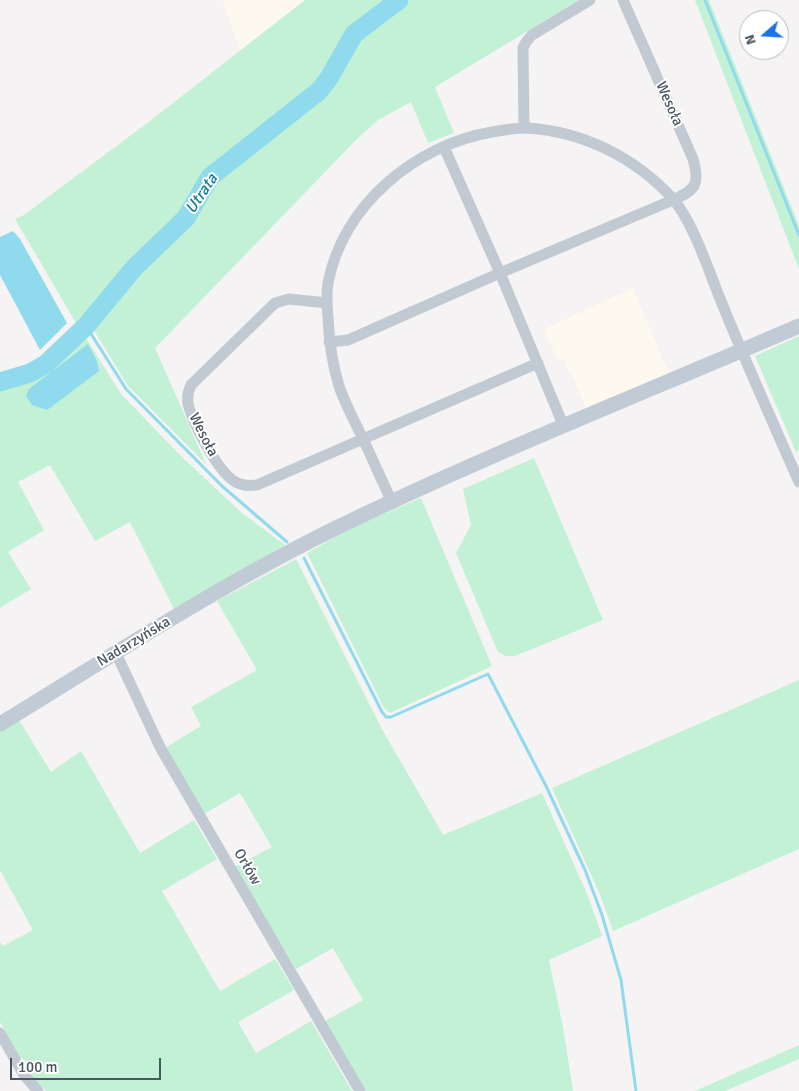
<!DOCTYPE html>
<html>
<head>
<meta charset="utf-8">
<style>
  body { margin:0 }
  #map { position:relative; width:799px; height:1091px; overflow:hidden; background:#f5f3f3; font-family:Signika,sans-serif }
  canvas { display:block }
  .north { position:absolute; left:739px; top:10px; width:50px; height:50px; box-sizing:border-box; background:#fff; border:1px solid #b7bbc0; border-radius:50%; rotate:251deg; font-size:14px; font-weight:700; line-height:20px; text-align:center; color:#4a5661 }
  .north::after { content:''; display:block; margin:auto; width:18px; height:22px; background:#1a73e8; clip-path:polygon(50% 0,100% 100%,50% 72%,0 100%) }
  .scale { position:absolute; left:10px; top:1058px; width:151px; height:22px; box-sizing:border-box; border:2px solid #4a5661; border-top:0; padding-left:6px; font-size:15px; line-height:18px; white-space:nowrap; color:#4a5661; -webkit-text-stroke:4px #fff; paint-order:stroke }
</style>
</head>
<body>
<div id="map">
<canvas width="799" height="1091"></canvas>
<div class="north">N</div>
<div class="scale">100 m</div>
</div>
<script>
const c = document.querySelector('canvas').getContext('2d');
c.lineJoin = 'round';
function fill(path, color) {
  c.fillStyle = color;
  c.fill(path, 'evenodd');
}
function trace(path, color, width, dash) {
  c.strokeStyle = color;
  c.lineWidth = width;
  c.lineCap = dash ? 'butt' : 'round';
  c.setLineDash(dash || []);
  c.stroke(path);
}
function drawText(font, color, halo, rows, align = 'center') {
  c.font = font + ' Signika,sans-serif';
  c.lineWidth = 4;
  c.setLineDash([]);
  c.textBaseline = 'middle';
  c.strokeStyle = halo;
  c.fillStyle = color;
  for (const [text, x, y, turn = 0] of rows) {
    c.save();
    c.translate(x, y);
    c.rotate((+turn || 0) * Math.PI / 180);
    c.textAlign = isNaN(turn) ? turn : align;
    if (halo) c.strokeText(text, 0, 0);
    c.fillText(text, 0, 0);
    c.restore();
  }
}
fill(new Path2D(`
  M222,0H305L240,50Z
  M633,288L669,374L586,408L571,373H569L563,359L558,361L544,329Z`), '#fdf9ef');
fill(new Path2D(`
  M305,0H579L435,87L454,133L428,143L411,102L378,120L357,139L155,348L206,464L128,386L92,327L84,335L121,394L182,457L242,513L285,545L174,609L130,522L95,541L50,465L18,482L44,530L8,552L31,589L0,608V386C41,380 57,363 83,335L15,219L24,215L146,124Z
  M695,0H709L799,226V269Z
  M799,336V450L796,452L755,356Z
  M534,458L603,620L515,656H506L498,652L456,553L471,525L463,489Z
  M421,498L492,666L390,713L384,708L307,553L353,527Z
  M296,559L382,729L443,835L542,793L588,896L602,936L549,960L563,1027L573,1091H366L325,1021L363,1000L333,948L296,969L234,867L272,847L240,793L204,814L165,748L201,726L191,707L257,670L217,601Z
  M799,680V849L613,931L601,897L552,788Z
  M19,720L51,772L81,751L140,853L194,820L217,859L162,891L220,991L275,959L294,990L238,1022L256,1053L311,1021L352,1091H46L31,1076L0,1022V942L3,946L33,930L0,870V732Z
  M799,1045V1059L725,1091H695Z`), '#c3f1d5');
fill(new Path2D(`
  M13,231L20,239L67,323L40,350L0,275V237Z
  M88,344L97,361L99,371L47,410L32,405L26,396L29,389Z`), '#90daee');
trace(new Path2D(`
  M705,0L799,235
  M86,326L126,389L222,486L287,542
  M304,558L382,712L386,717H391L488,674L546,786L585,870L602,915L621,980L636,1091`), '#90daee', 3);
trace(new Path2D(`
  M0,382L30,373L46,364L86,326L134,268L186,218L210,177L319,91L329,78L354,34L399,0`), '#90daee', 19);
trace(new Path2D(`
  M524,128L523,48L526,42L532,35L590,0
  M444,147L500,273L564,427
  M327,303L289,299L275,303L191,385C188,391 187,397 188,404C193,424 217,470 234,481C241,486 249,486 257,485L538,363
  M329,342L348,340L500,273L673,200C696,190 700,184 693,159L623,0
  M392,502C382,481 373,460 363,439C355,422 345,404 339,386C332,363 329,341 328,318C327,307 326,294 328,283C343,205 415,145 492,132C503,130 515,128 526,128C582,131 635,157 673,199C694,223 710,275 723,306C747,365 773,423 799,482
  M116,653L160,747L360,1091
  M0,1033L24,1075L38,1091`), '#c1cad2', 11);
trace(new Path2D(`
  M0,724C110,657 218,586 334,529C486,455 644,393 799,326`), '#c1cbd6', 15);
drawText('15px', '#4a5661', '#fff', [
  ["Wesoła",669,104,66],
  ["Wesoła",203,435,63],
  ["Nadarzyńska",134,642,-31],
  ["Orłów",247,867,60]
]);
drawText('italic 16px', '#0c7c9b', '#fff', [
  ["Utrata",202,194,-56]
]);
</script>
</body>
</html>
